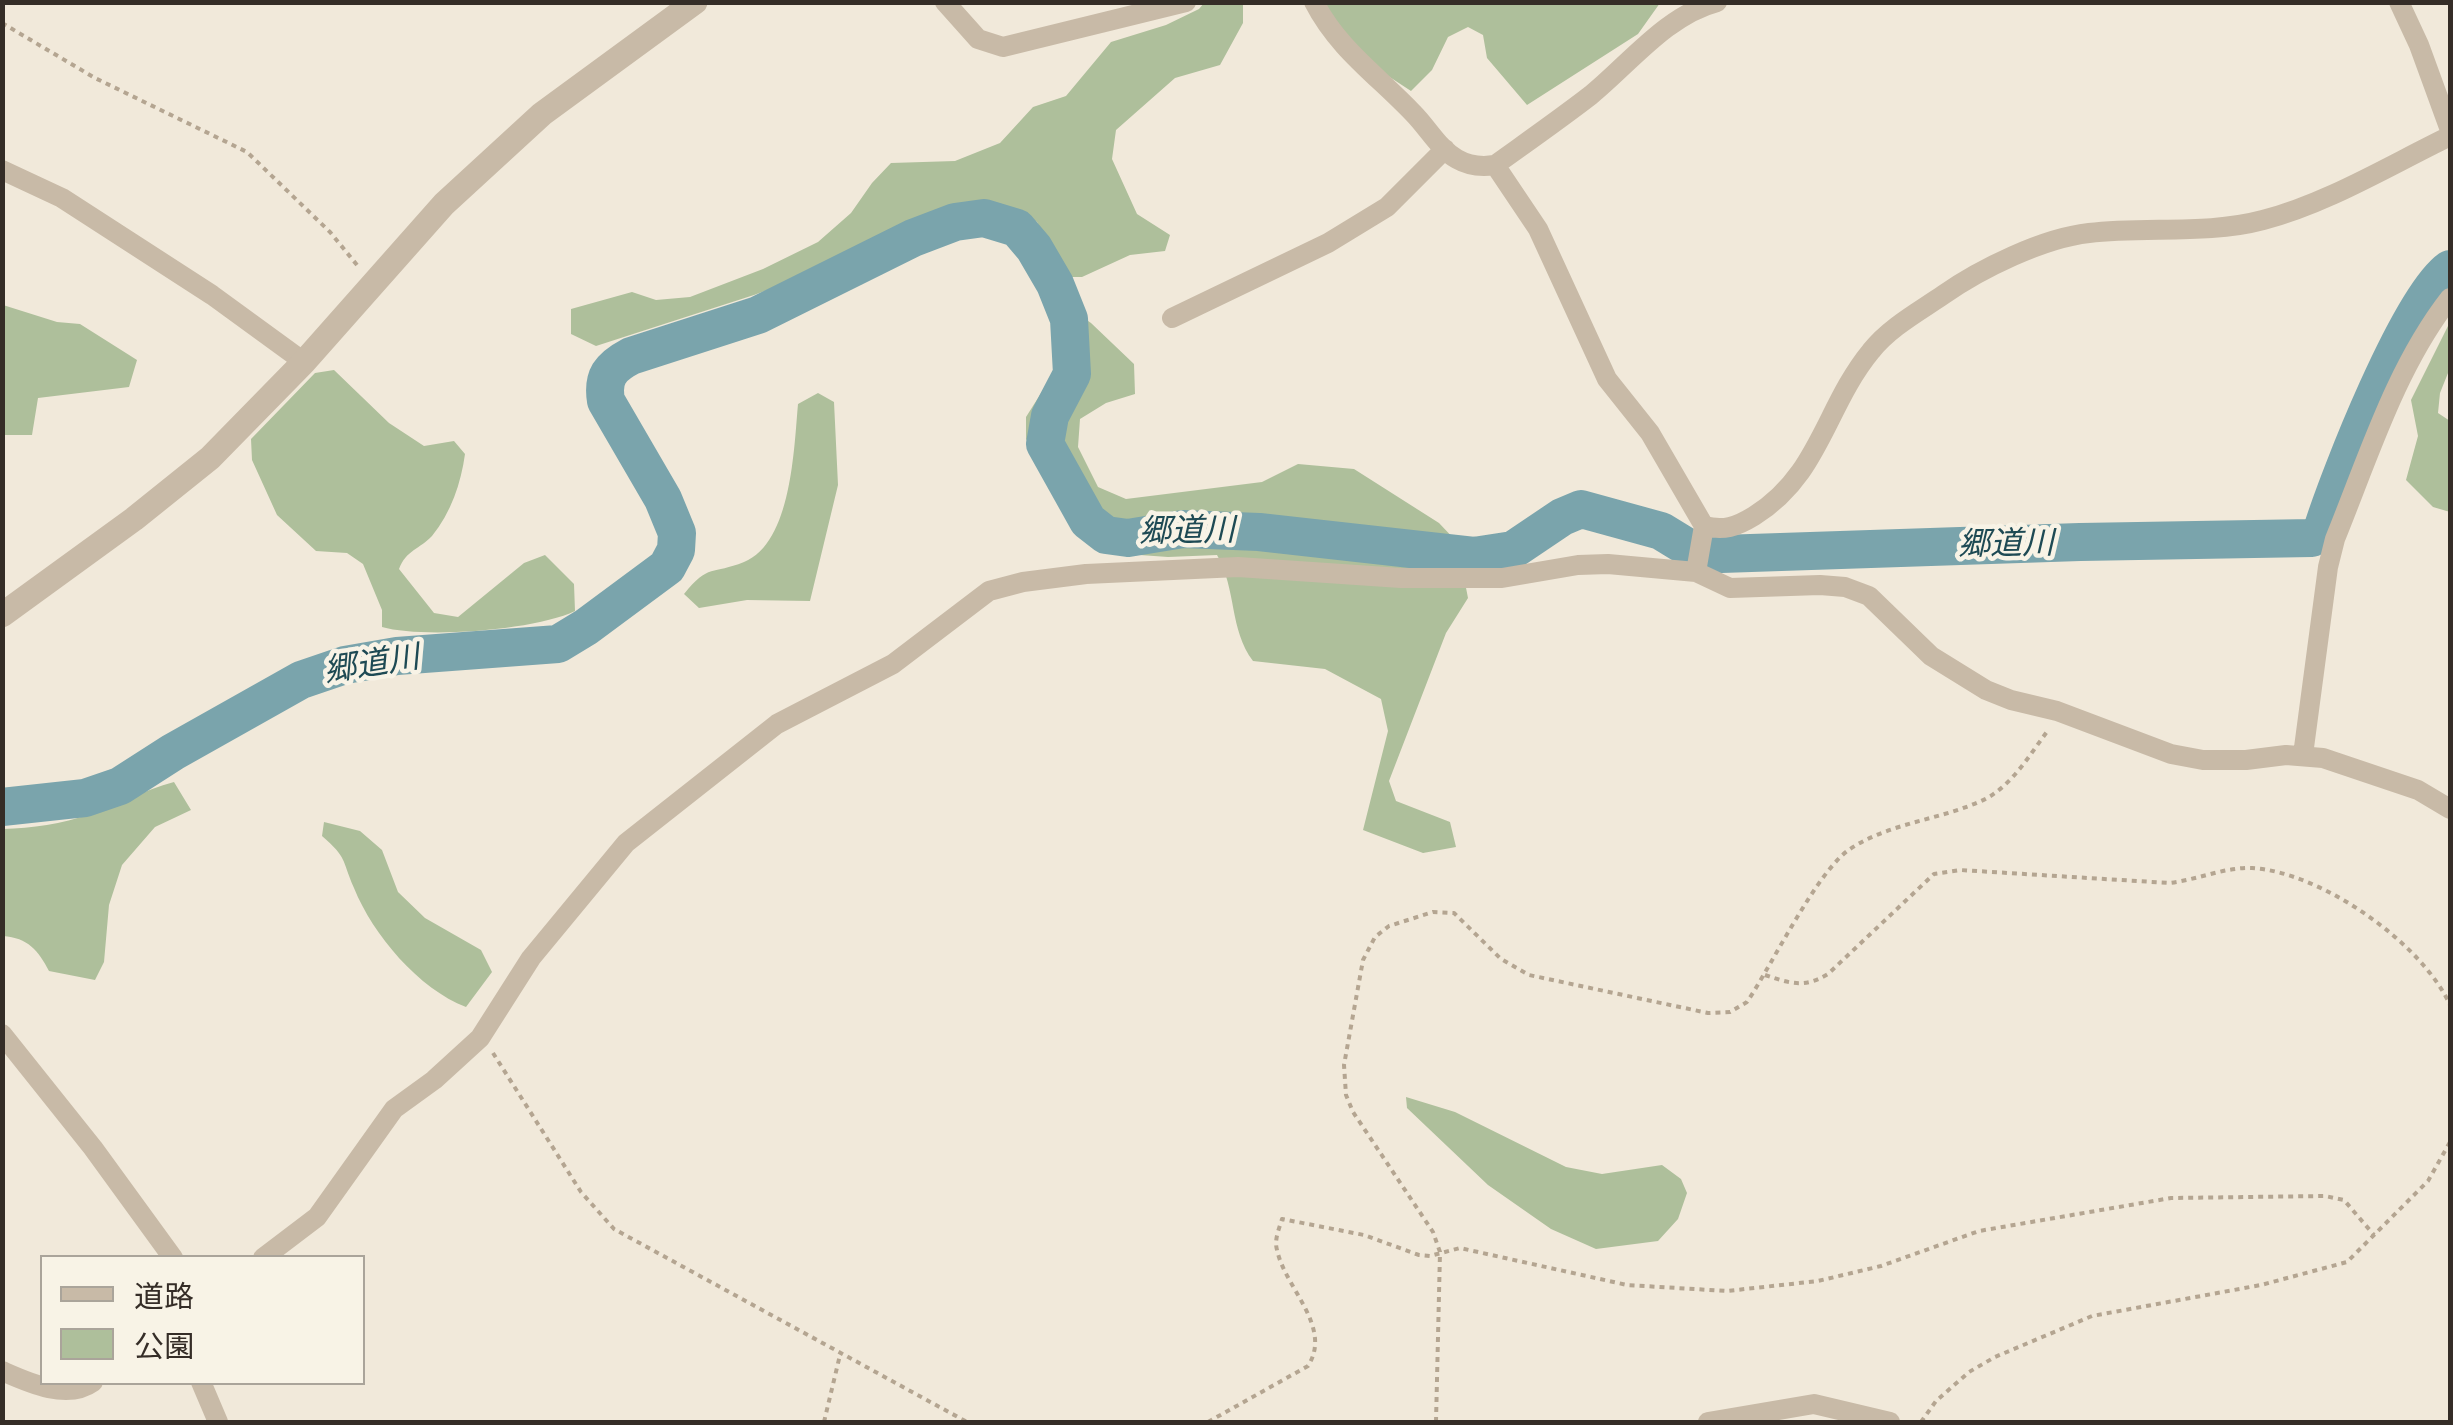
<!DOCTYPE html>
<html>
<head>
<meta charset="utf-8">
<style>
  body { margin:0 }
  #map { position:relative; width:2453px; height:1425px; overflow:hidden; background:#f1e9da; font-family:"Roboto Condensed","Noto Sans JP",sans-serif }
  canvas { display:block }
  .frame { position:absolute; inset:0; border:5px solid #352d27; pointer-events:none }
  .legend { position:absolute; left:40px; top:1255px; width:325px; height:130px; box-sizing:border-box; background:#f8f3e6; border:2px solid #aaa49a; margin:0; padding:12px 18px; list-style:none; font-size:30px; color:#352d27 }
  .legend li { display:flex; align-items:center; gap:20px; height:50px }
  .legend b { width:50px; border:2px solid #aaa49a }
</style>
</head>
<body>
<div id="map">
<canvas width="2453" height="1425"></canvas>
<div class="frame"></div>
<ul class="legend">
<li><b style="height:12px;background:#c8baa7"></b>道路</li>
<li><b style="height:28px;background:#aebf9b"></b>公園</li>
</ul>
</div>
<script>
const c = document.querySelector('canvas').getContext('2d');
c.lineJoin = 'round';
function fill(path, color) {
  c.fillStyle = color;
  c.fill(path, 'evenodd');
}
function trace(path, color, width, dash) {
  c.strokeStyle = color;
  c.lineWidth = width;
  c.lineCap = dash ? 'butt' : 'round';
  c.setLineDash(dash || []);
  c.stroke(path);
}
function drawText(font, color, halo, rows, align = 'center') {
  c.font = font + ' "Roboto Condensed","Noto Sans JP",sans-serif';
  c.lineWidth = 9;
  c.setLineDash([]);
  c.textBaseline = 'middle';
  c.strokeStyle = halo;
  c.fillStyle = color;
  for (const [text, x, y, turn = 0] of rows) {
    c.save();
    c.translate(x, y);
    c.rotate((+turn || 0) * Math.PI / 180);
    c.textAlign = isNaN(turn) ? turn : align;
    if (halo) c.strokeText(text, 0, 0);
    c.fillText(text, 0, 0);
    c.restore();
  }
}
fill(new Path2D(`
  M1324,2L1660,3L1638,34L1527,105L1487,58L1483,35L1468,27L1448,37L1432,70L1411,91L1350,51Z
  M1204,3H1243V23L1220,65L1175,78L1116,130L1112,159L1137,214L1170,235L1165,251L1130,255L1082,277H1064L1037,222L999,205L956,206L906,223L831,266L754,295L596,346L571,334V309L632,292L656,300L690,297L763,269L818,242L851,213L872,183L891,163L955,161L1000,143L1033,107L1066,96L1111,42L1166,25L1199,9Z
  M3,305L57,322L80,324L137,360L129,387L38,398L32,435H3Z
  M1078,314L1091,323L1134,364L1135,394L1106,403L1080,419L1078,447L1098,487L1126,499L1262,482L1298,464L1354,469L1439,523L1457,542L1468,598L1446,633L1389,781L1396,801L1450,822L1456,847L1423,853L1363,830L1388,731L1381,699L1325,669L1253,661C1229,629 1237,590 1217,555L1168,557L1126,554L1074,522L1026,439V417L1050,379L1059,354L1056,333Z
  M2450,322V368L2440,393L2438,413L2450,421V512L2433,507L2406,480L2418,436L2411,400Z
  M334,370L389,423L424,446L454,441L465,454C461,483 451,513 432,536C420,549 406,550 399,569L434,613L458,617L524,563L545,555L574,584L575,611C536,630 424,639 382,627V610L363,564L347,553L316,551L277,515L252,460L251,439L315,373Z
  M818,393L834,402L838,485L810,601L747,600L699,608L684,594C709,563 712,575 744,562C792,543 794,447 798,404Z
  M174,782L191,810L155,827L122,865L109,905L104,962L95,980L49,971C38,950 28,938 3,936V829C32,828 62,824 90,814C119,804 144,790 174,782Z
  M324,822L360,831L382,850L398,892L425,918L481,950L492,972L466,1007C419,989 373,935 354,888C341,858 348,859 322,836Z
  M1406,1097L1455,1112L1566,1167L1602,1174L1662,1165L1681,1179L1687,1193L1678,1219L1658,1241L1596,1249L1551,1229L1488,1185L1407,1108Z`), '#aebf9b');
trace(new Path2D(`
  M2,807L85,798L120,786L173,752L301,680L345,665L397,656L558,644L586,627L667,567L676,550L677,533L663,499L606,401C602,377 610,367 631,356L758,315L913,238L955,222L984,218L1017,228L1034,248L1055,284L1069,319L1072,374L1050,416L1045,444L1088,521L1106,535L1128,538L1183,529L1259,532L1474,556L1513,550L1562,517L1581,509L1661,531L1692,550L1721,554L2080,542L2312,538L2322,530C2339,476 2409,298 2450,269`), '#7aa4ac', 38);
trace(new Path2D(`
  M2,23L95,78L247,152L330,232L357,265
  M1765,975C1791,984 1805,988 1828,974L1934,874L1960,870L2169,883C2197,880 2224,867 2252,868C2321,872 2422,943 2450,1005
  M493,1053L581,1192L614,1229L967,1422
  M824,1422L840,1355
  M1208,1422L1308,1366C1333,1327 1285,1288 1277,1250C1274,1240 1279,1229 1282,1219L1364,1235L1419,1255L1430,1256L1460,1248L1627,1285L1727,1291L1818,1281L1881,1266L1979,1231L2171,1198L2325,1196L2344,1200L2374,1235
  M1436,1422L1440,1252L1433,1232L1353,1112L1346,1095L1344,1065L1363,960L1375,937L1389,926L1433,912L1454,913L1501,959L1529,975L1708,1013L1730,1012L1747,1002C1772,965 1817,871 1850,849C1889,823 1939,820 1981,801C2011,788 2030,754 2049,729
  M1921,1422L1936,1401L1969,1372L1995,1357L2092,1316L2261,1285L2347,1262L2428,1181L2450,1142`), '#b4a591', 4, [5, 5]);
trace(new Path2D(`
  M945,2L978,39L1003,47L1186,2
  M1314,2C1338,49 1378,76 1413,113C1428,128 1439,149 1457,159C1469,166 1482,167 1495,165C1527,142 1560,119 1591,95C1630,63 1667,15 1717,2
  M2399,2L2419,45L2450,130
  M1495,165L1538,229L1607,379L1650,433L1704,526L1696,572
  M2,170L62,198L212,295L304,362
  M1172,318L1328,243L1387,207L1445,149
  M1704,526C1724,531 1736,527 1754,516C1820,475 1825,407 1871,351C1889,328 1918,312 1943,295C1980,269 2043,238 2089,233C2146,226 2207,235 2263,220C2328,203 2390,165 2450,136
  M2303,755L2328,567L2335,539C2368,458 2396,367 2450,298
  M2,1034L93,1148L173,1258
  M263,1258L317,1217L394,1109L434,1080L480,1038L531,958L626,843L777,724L893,664L989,591L1023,582L1086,574L1238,567L1401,578H1502L1578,565L1608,564L1696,572L1730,588L1820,585L1845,587L1869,596L1931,656L1986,690L2011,700L2057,711L2171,754L2203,760H2246L2286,755L2323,758L2418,790L2450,809
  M2,1371C27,1382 67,1401 93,1382
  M201,1382L218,1422
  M1708,1422L1814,1404L1890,1422`), '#c8baa7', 20);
trace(new Path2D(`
  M2,615L134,519L210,458L304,362L444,204L542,114L695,2`), '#c8baa7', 25);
drawText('italic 32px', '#1e4a54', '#f8f3e6', [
  ["郷道川",1187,533,-1],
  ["郷道川",2006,546,-1],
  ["郷道川",372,666,-9]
]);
</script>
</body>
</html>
